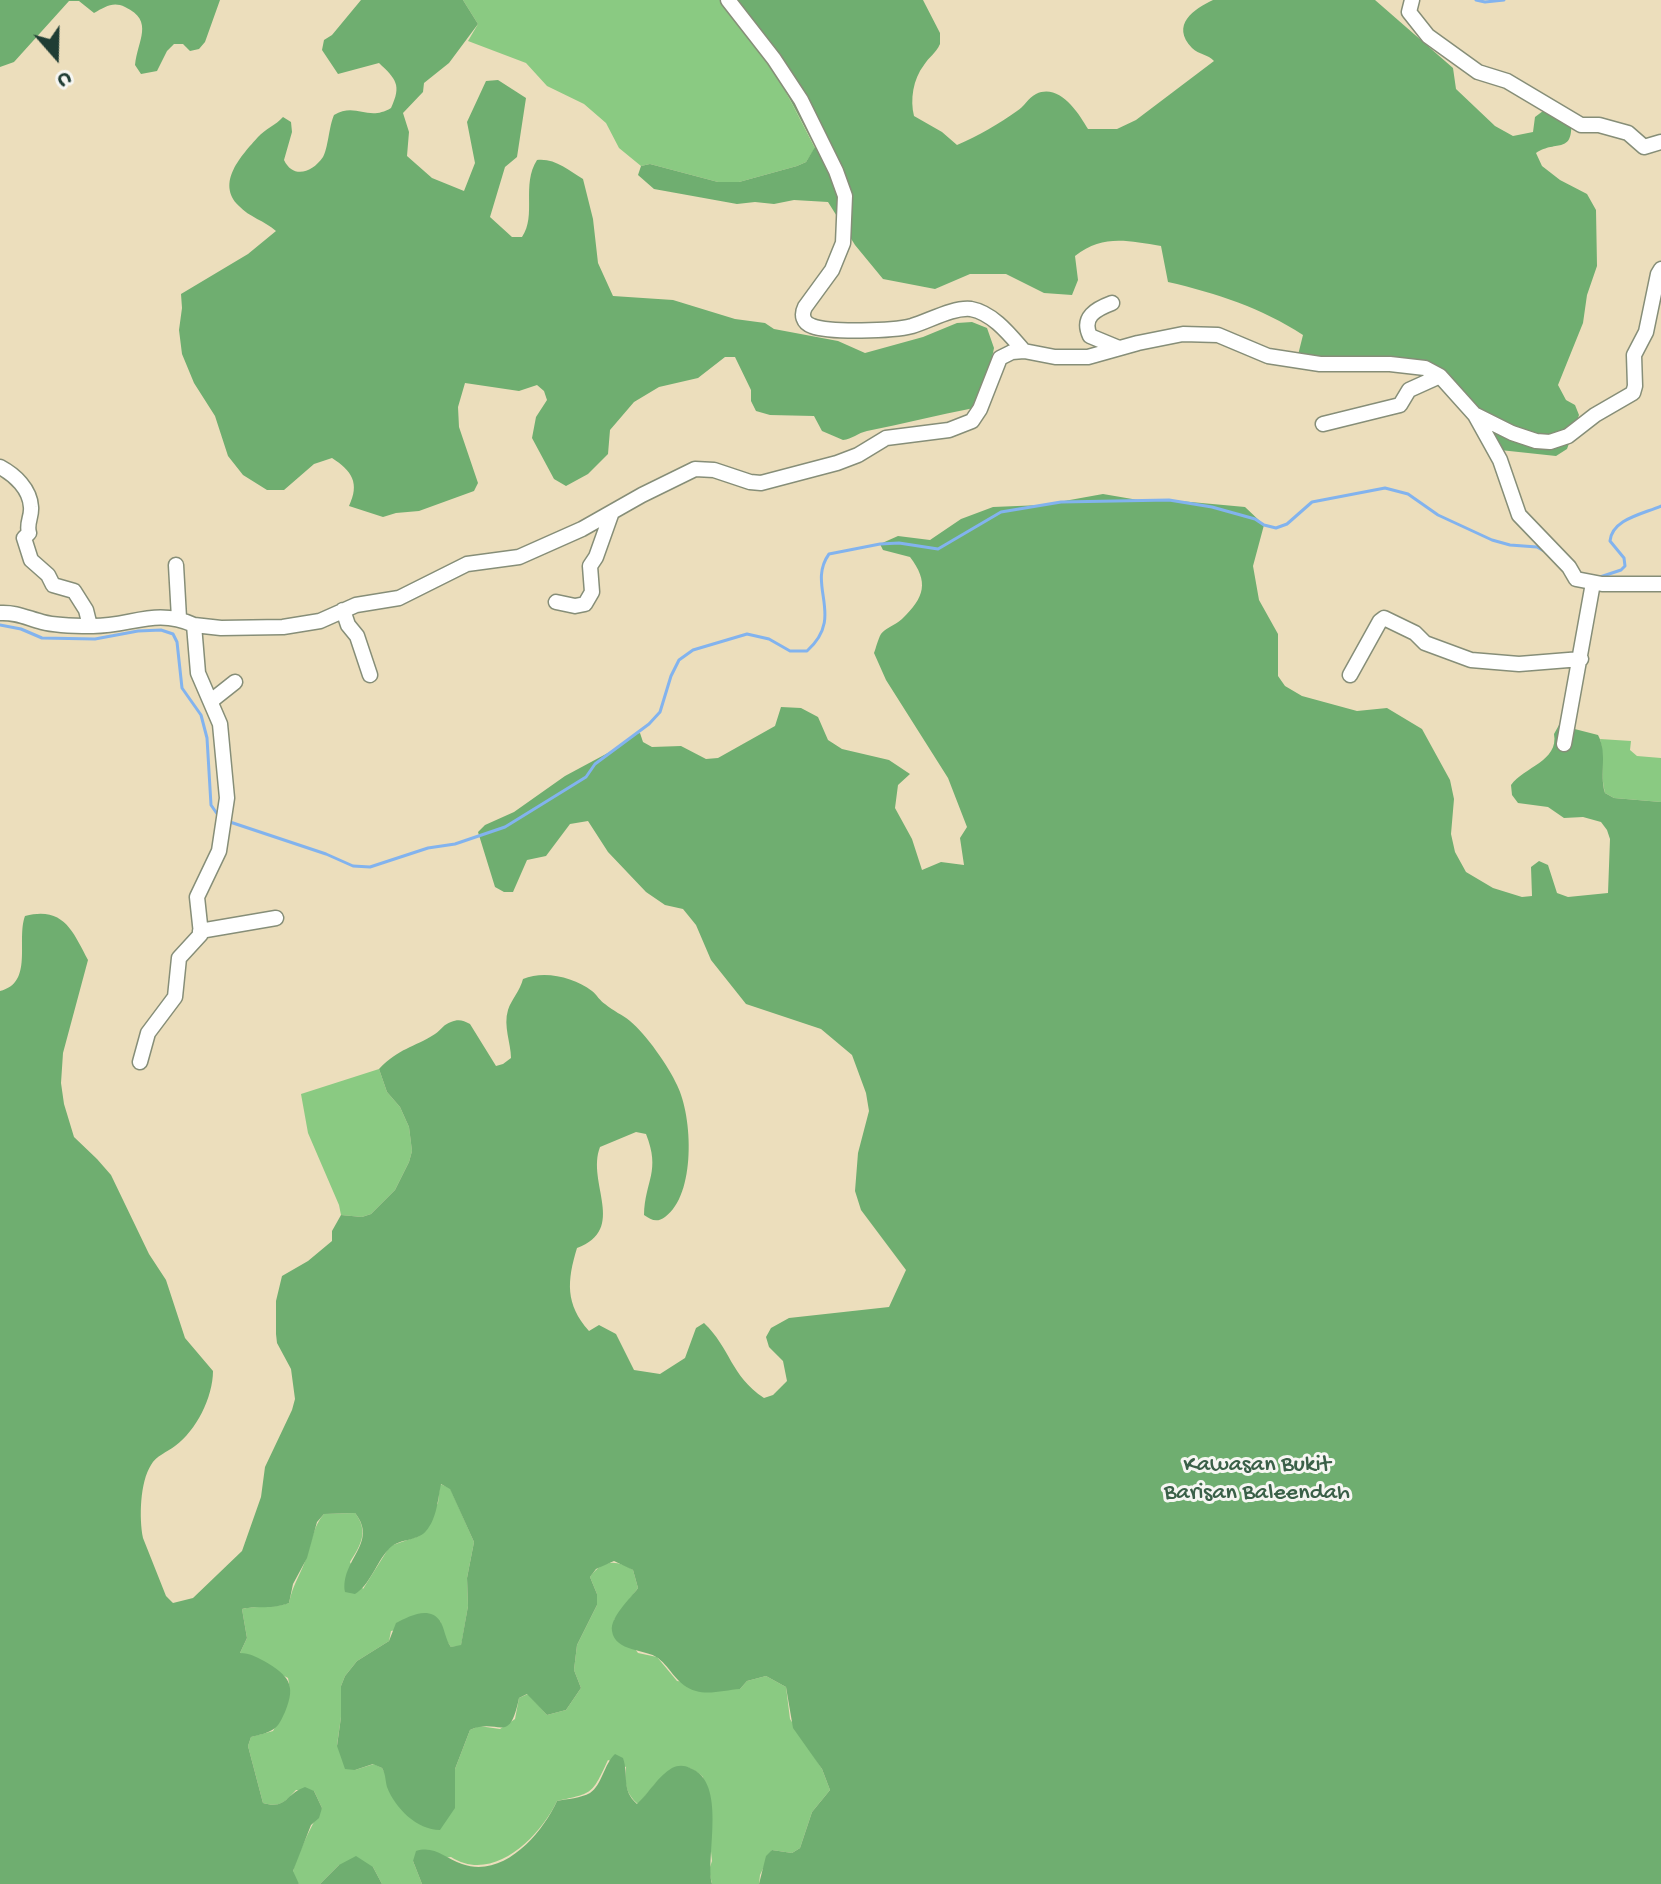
<!DOCTYPE html>
<html>
<head>
<meta charset="utf-8">
<style>
  body { margin:0 }
  #map { position:relative; width:1661px; height:1884px; overflow:hidden; background:#ecdebc; font-family:"Gochi Hand",sans-serif }
  canvas { display:block }
  .north { position:absolute; left:16px; top:16px; width:80px; height:80px; -webkit-text-stroke:6px #f6f6f2; paint-order:stroke; rotate:160deg; font-size:22px; font-weight:700; line-height:32px; text-align:center; color:#1f3d34 }
  .north::after { content:''; display:block; margin:auto; width:28px; height:36px; background:#1f3d34; clip-path:polygon(50% 0,100% 100%,50% 72%,0 100%) }
</style>
</head>
<body>
<div id="map">
<canvas width="1661" height="1884"></canvas>
<div class="north">U</div>
</div>
<script>
const c = document.querySelector('canvas').getContext('2d');
c.lineJoin = 'round';
function fill(path, color) {
  c.fillStyle = color;
  c.fill(path, 'evenodd');
}
function trace(path, color, width, dash) {
  c.strokeStyle = color;
  c.lineWidth = width;
  c.lineCap = dash ? 'butt' : 'round';
  c.setLineDash(dash || []);
  c.stroke(path);
}
function drawText(font, color, halo, rows, align = 'center') {
  c.font = font + ' "Gochi Hand",sans-serif';
  c.lineWidth = 6;
  c.setLineDash([]);
  c.textBaseline = 'middle';
  c.strokeStyle = halo;
  c.fillStyle = color;
  for (const [text, x, y, turn = 0] of rows) {
    c.save();
    c.translate(x, y);
    c.rotate((+turn || 0) * Math.PI / 180);
    c.textAlign = isNaN(turn) ? turn : align;
    if (halo) c.strokeText(text, 0, 0);
    c.fillText(text, 0, 0);
    c.restore();
  }
}
fill(new Path2D(`
  M463,0H726L775,71L815,148L806,162L797,166L739,182H718L650,164L641,166L619,148L606,123L584,104L547,86L526,63L468,41L478,24Z
  M1600,739L1631,741L1630,750L1637,756L1661,758V802L1614,798L1605,793C1600,775 1605,757 1600,739Z
  M379,1069L387,1092L400,1107L409,1127L412,1151L409,1162L395,1190L371,1214L362,1217L341,1215L339,1205L308,1133L301,1094Z
  M440,1484L450,1488L474,1542L467,1578L468,1606L461,1646L451,1647L446,1640L440,1621L391,1631L389,1641L357,1661L345,1676L341,1686V1717L337,1745L355,1770L374,1764L382,1768L387,1777L455,1808V1769L470,1730L479,1726L500,1729L515,1719L519,1698L528,1694L547,1715L566,1710L581,1688L574,1670L577,1645L597,1605V1594L590,1577C602,1560 616,1559 633,1570L638,1588L614,1620L638,1653L657,1657L677,1681L740,1689L747,1681L766,1676L786,1687L790,1719L822,1769L830,1790L812,1812L800,1848L792,1853L772,1850L760,1875L759,1884H712L709,1870L712,1861L703,1777C675,1750 657,1784 638,1804C625,1793 625,1783 626,1767L608,1760C592,1794 594,1793 557,1801C540,1837 493,1884 451,1857L413,1861L422,1884H382L373,1867L339,1865L320,1884H299C296,1880 293,1878 293,1873C293,1863 315,1818 322,1808L314,1791L296,1790C285,1802 280,1808 263,1803L248,1746L251,1737L273,1731C284,1710 293,1702 288,1678L240,1653L247,1638L242,1609C258,1605 272,1609 289,1603C293,1583 302,1573 307,1555C312,1540 314,1525 324,1514L355,1513C369,1531 361,1545 350,1562L363,1589L390,1546L419,1536L438,1503Z`), '#8aca82');
fill(new Path2D(`
  M0,0H220L205,42L199,49L190,51L183,44H174L167,51L157,71L141,74L135,65C137,41 155,21 125,7C113,1 105,7 94,13L79,1H69L14,62L0,67Z
  M361,0H463L478,24L449,63L424,83L423,92L403,113L409,132L407,156L432,178L464,191L475,163L467,122L486,81L498,80L526,98L517,157L505,167L490,217L512,237H522C537,215 521,185 537,160C555,158 568,170 583,179L593,219L598,263L613,296L673,300L735,319L765,323L774,329L838,341L865,353L923,337L957,323L972,322L987,328L994,348L990,368L974,408C938,415 902,424 867,431C858,433 852,439 843,440L822,431L814,416L770,415L756,411L751,401V390L735,357H725L698,378L659,387L634,402L610,430L608,454L588,474L566,486L554,479L532,438L536,417L547,400L544,391L537,385L519,391L465,383L458,407L459,427L478,483L474,491L419,511L396,513L383,517L349,506C360,483 352,471 332,458L314,464L284,490H267L243,475L228,456L215,416L194,383L182,354L179,330L182,308L181,294L248,254L276,231C265,221 249,217 239,206C215,183 242,155 258,137C265,129 276,125 283,117L291,122L292,132L284,160C293,179 312,173 323,157C328,149 329,126 334,115C356,102 368,122 391,108C402,85 396,79 379,63L338,74L322,50L324,40L332,35Z
  M726,0H923L940,33V44C936,53 929,57 924,65C913,79 910,100 914,116L942,132L957,145C978,136 999,124 1017,111C1024,107 1028,98 1036,94C1059,83 1078,112 1088,129H1117L1136,120L1214,61C1208,54 1199,55 1192,48C1170,25 1194,9 1213,0H1375L1453,68L1456,89L1495,126L1513,136L1533,132L1535,117L1543,111L1559,109L1571,118C1574,156 1557,139 1536,153L1542,166L1560,180L1587,194L1596,210L1597,266L1587,295L1583,323L1558,385L1566,400L1575,405L1579,415L1567,449L1556,456L1500,450L1456,383L1416,359L1311,357L1298,355L1303,335C1262,308 1216,293 1168,282L1161,246C1128,241 1103,234 1075,256L1078,280L1072,295L1044,293L1006,274H970L935,289L883,279L855,245L828,202L794,200L774,204L755,202L737,204L654,189L638,175L641,166L650,164L718,182H739L797,166L806,162L815,147L775,71Z
  M1103,494L1144,501L1169,500L1245,507L1264,525L1253,566L1259,600L1278,634V676L1285,686L1302,696L1357,711L1387,708L1422,729L1450,780L1454,799L1451,834L1455,852L1466,872L1493,888L1522,897L1532,896L1531,867L1539,861L1548,865L1557,893L1568,897L1608,893L1610,839L1607,830L1601,822L1583,817L1564,818L1548,807L1518,803L1512,795L1511,785C1524,767 1559,761 1554,734L1559,725L1598,735C1608,754 1599,773 1605,793L1614,798L1661,802V1884H759L766,1856L772,1850L792,1853L800,1848L812,1812L830,1790L822,1769L793,1728L786,1687L766,1676L747,1681L740,1689C726,1690 709,1695 696,1691C677,1686 672,1669 658,1658C646,1649 615,1652 612,1631C610,1617 630,1599 638,1588L633,1570L614,1561L596,1569L590,1577L597,1594V1605L577,1645L574,1670L581,1688L566,1710L547,1715L527,1694L519,1698C509,1747 499,1717 470,1730L455,1769V1808L440,1830C417,1830 395,1808 387,1787C385,1780 386,1775 382,1768L373,1764L355,1770L345,1769L337,1746L341,1717V1686L345,1676L357,1661L389,1641L396,1623C408,1617 429,1605 440,1621C445,1629 445,1639 451,1647L461,1645L468,1606L467,1578L474,1542L450,1489L441,1484C438,1498 437,1519 426,1531C417,1542 397,1538 388,1550C376,1563 370,1585 355,1594L345,1592C340,1560 379,1543 355,1513L324,1514L317,1522L307,1558L293,1584L289,1603C271,1610 259,1605 242,1609L247,1638L240,1653C250,1653 256,1657 264,1661C288,1675 297,1684 285,1712C282,1718 280,1724 275,1728C269,1733 259,1735 251,1737L248,1746L263,1803C287,1810 285,1794 305,1787L314,1791L322,1808L319,1818L311,1825L293,1871L299,1884H0V991C34,983 16,940 25,916C64,906 73,932 88,960L63,1053L61,1083L64,1104L74,1137L97,1159L111,1175L149,1254L166,1280L185,1338L213,1371C213,1397 196,1431 175,1446C167,1452 156,1456 151,1465C140,1482 139,1518 143,1538L166,1596L173,1603L193,1598L242,1551L261,1497L265,1467L292,1410L295,1399L291,1369L277,1343L276,1334V1301L282,1276L308,1261L332,1241V1231L341,1215L362,1217L371,1214L395,1190L409,1162L412,1151L409,1127L400,1107L387,1092L379,1069C399,1048 413,1048 435,1034C441,1030 444,1024 451,1022C458,1019 463,1020 470,1024L496,1066L503,1064L511,1058C511,1043 503,1026 508,1010C511,1000 520,991 523,979C544,970 574,977 592,991C597,995 600,1001 605,1004C613,1011 623,1015 630,1021C646,1034 669,1067 677,1085C693,1117 696,1195 665,1217C657,1223 651,1220 644,1215C645,1180 661,1172 646,1134L636,1132L600,1147C586,1183 628,1229 577,1248C567,1281 565,1304 589,1331L599,1325L616,1334L634,1370L660,1374L685,1358L696,1328L704,1323C731,1349 730,1375 764,1398L773,1395L787,1381L783,1361L769,1347L766,1337L771,1328L789,1318L889,1307L906,1270L861,1210L855,1191L858,1153L869,1111L866,1093L852,1055L821,1029L746,1004L711,960L696,925L683,909L665,905L646,892L608,852L588,821L570,824L546,856L527,860L513,892H504L495,887L478,832L485,825L514,812L565,776L619,747L634,734L640,733L643,742L652,747L681,746L706,759L718,758L775,726L781,707L801,708L818,717L828,740L842,749L889,760L910,774L898,785L895,808L912,839L922,870L941,862L964,865L960,838L967,827L948,778L886,680L874,653C876,648 878,639 881,634C885,628 896,625 902,619C925,597 929,582 910,557L883,550L880,544L898,536L930,540L961,519L993,507L1042,505Z
  M615,1754L623,1758C629,1776 621,1790 637,1804C648,1794 659,1775 672,1768C678,1765 684,1765 690,1768C728,1782 705,1856 712,1884H422L413,1861L416,1851C434,1845 445,1858 462,1864C503,1879 542,1834 557,1801C567,1799 581,1798 590,1793C602,1785 604,1764 615,1754Z
  M356,1856L373,1867L382,1884H320L339,1865Z`), '#6fae70');
trace(new Path2D(`
  M1476,0L1485,2L1504,0
  M1600,577L1621,570L1625,566L1624,558L1610,541C1612,519 1643,514 1661,506
  M0,625L21,629L42,638L95,639L138,631L161,630L173,634L177,642L182,688L201,715L207,738L211,805L220,818
  M227,821L326,854L353,866L370,867L428,848L455,844L505,827L586,777L595,764L649,724L660,712L671,676L679,660L693,650L747,634L769,639L790,651H807C846,616 806,586 829,554L880,544L899,543L938,549L1001,512L1061,502L1169,500L1212,507L1255,519L1264,525L1276,528L1287,524L1312,502L1385,488L1408,494L1438,515L1492,540L1510,545L1537,547L1544,551`), '#82b3ee', 3);
const minor = new Path2D(`
  M728,0L774,59L801,100L836,171L845,196L843,243L832,270L805,307C801,315 803,323 812,326C830,333 893,331 912,326C929,321 953,307 971,309C993,313 1010,335 1024,351
  M1412,0L1409,12L1428,36L1478,72L1507,81L1581,125H1599L1628,133L1644,147L1661,142
  M1112,303C1096,309 1081,317 1090,336L1119,348
  M1476,415L1512,433L1536,441L1550,442L1568,436L1595,415L1633,393L1635,386L1634,355L1646,332L1658,274L1661,269
  M1323,424L1400,405L1409,390L1440,376
  M0,467C15,475 30,489 31,507C32,517 26,523 29,533L24,538L31,560L48,575L53,585L74,591L86,610L90,626
  M176,565L179,618
  M556,602L575,606L585,604L592,592L590,566L596,557L612,512
  M343,610L348,625L357,636L370,675
  M0,613C16,612 27,618 42,622C57,626 76,626 91,626C130,627 155,607 194,625L198,673L220,724L227,798L219,851L197,897L201,934L179,958L175,997L148,1033L140,1062
  M194,625L221,628L283,627L320,621L356,605L399,598L467,564L519,557L582,529L642,495L695,469L714,470L750,482L761,483L837,463L858,455L886,438L949,430L972,421L980,409L1000,358L1012,352L1024,351L1055,357H1088L1138,343L1183,334L1218,335L1268,356L1320,364H1390L1425,368L1440,376L1475,415L1500,460L1519,515L1569,567L1576,579L1602,584H1661
  M1350,675L1380,621L1384,618L1415,633L1425,643L1471,660L1519,664L1581,659
  M211,701L235,682
  M1564,744L1593,583
  M200,931L276,918`);
trace(minor, '#868e78', 17);
trace(minor, '#fff', 14);
drawText('24px', '#3a6048', '#f6f6f2', [
  ["Kawasan Bukit",1257,1466],
  ["Barisan Baleendah",1257,1494]
]);
</script>
</body>
</html>
